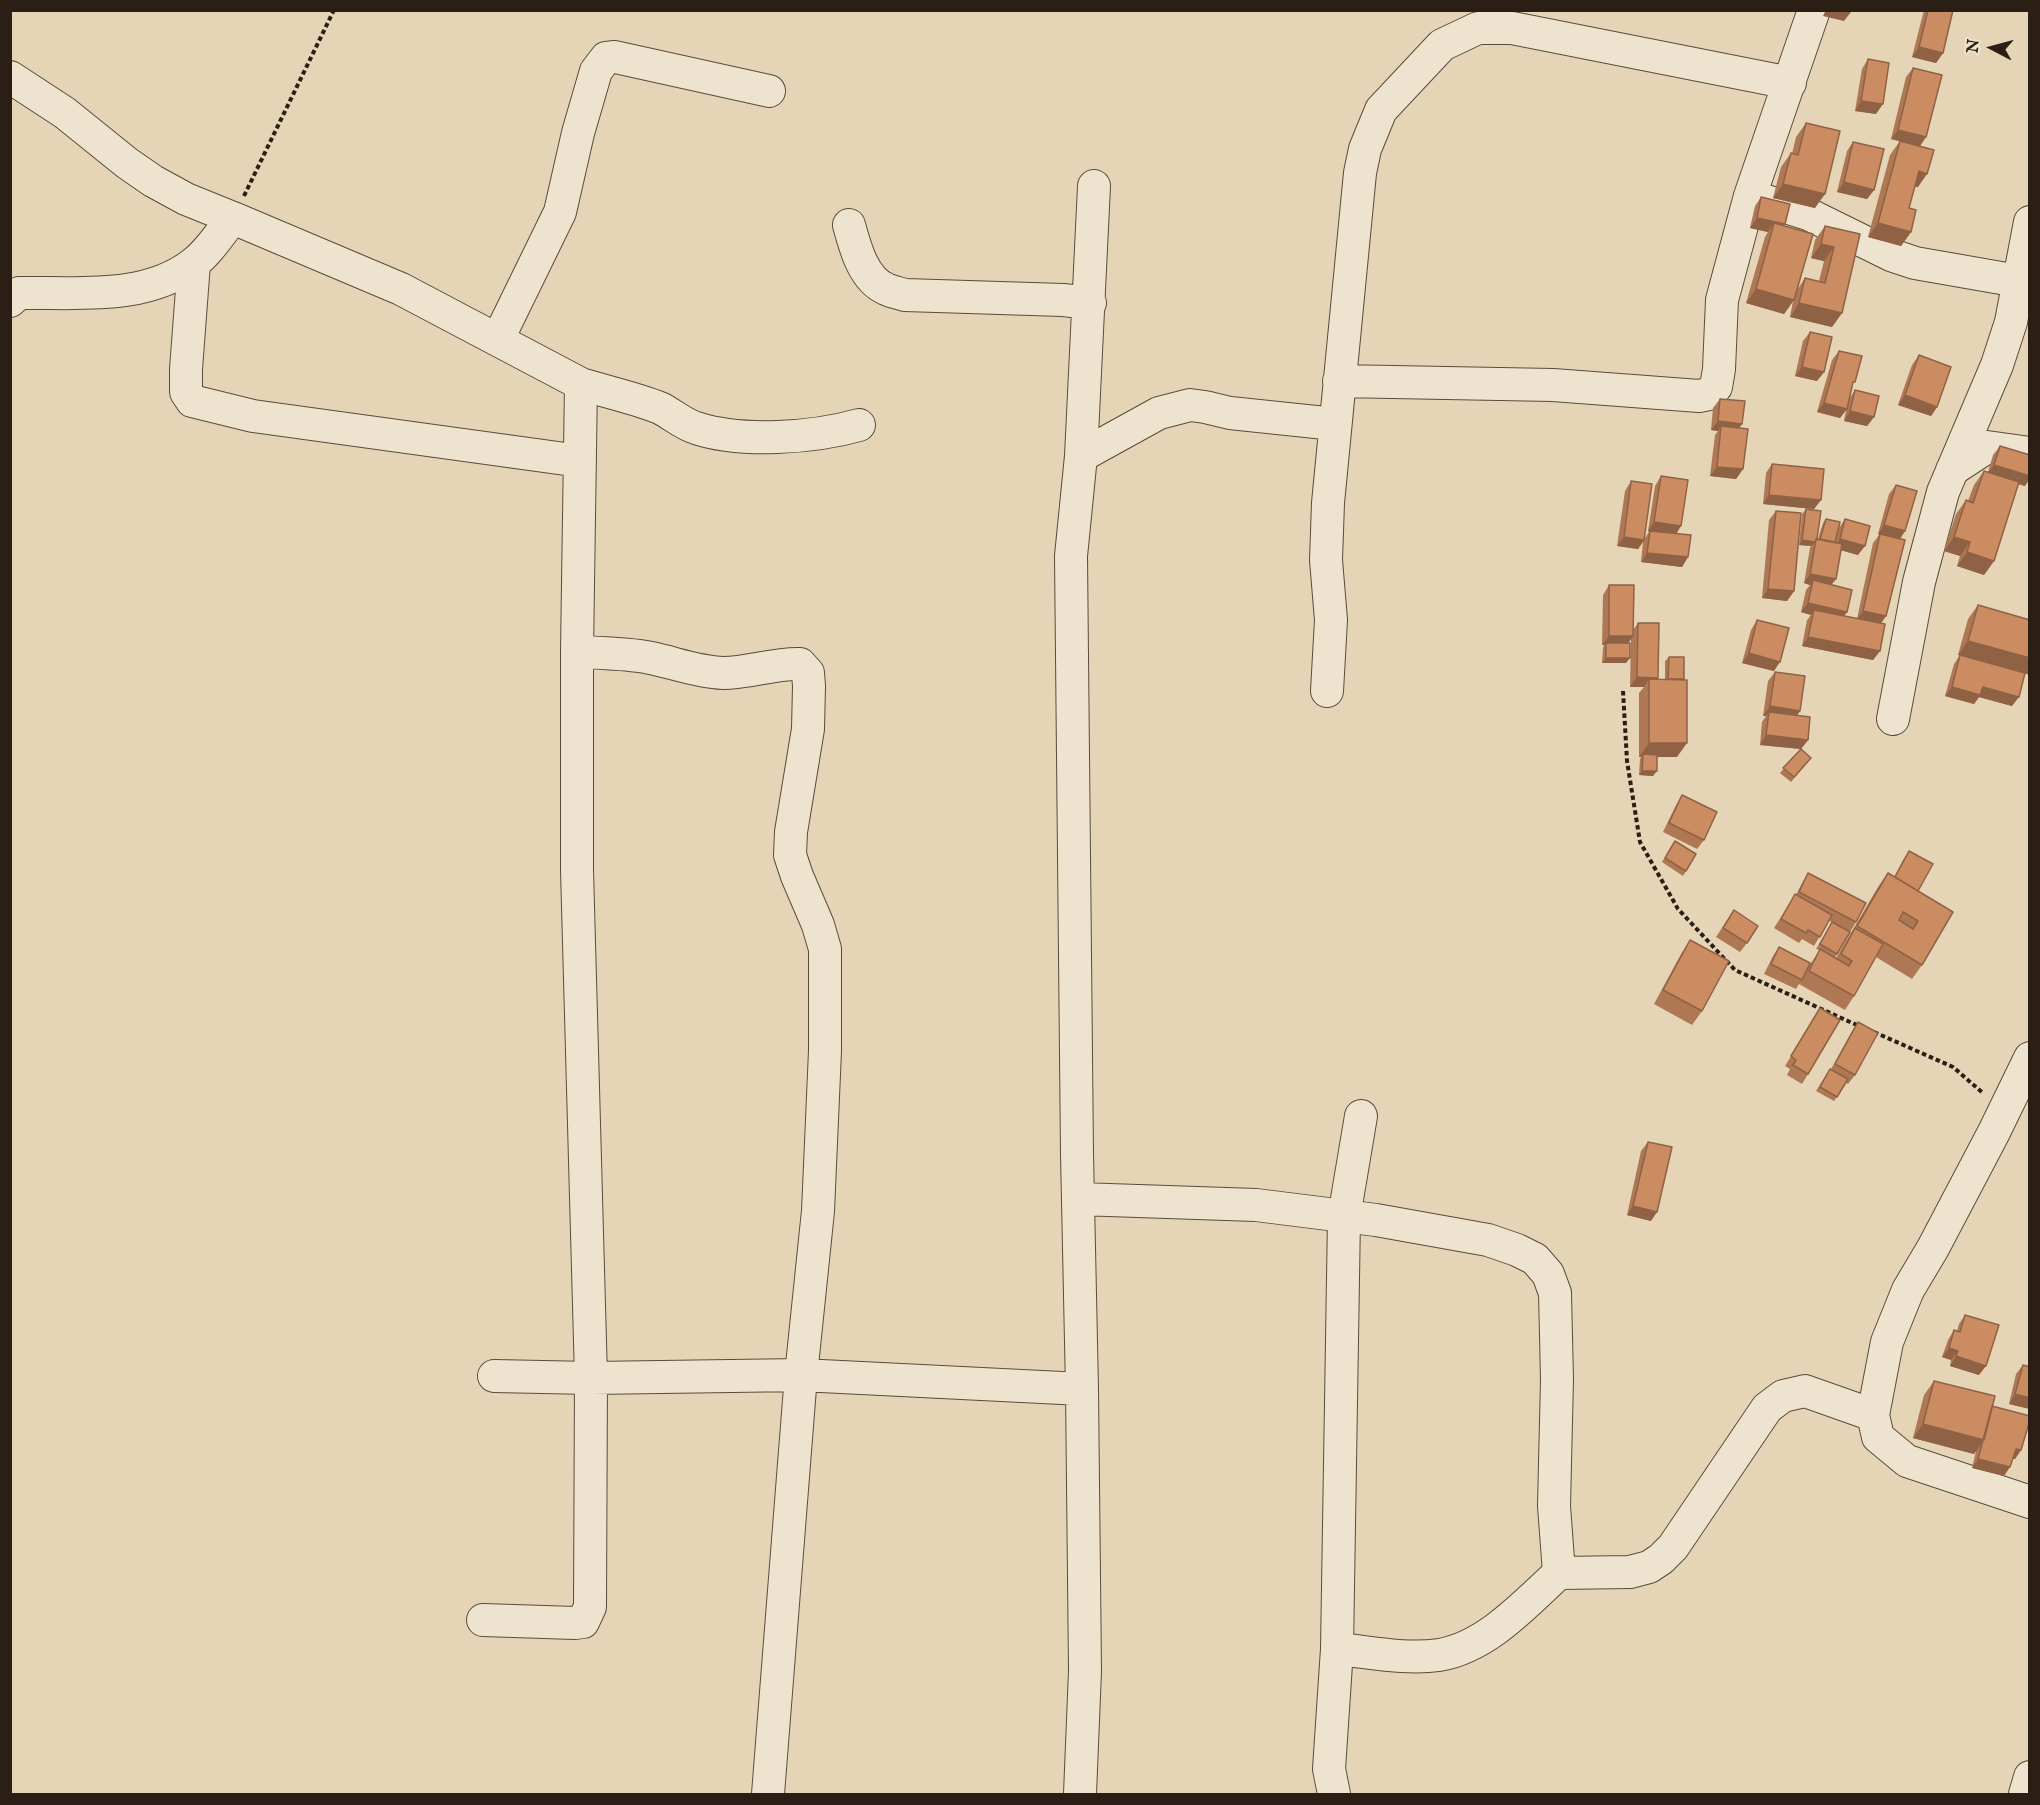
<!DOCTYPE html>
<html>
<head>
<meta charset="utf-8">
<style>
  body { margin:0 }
  #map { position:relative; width:2040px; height:1805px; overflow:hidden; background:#e5d4b5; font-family:"IM FELL English",serif }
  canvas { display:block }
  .frame { position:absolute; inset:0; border:12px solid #2b1f15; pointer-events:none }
  .north { position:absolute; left:1962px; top:18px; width:60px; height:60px; -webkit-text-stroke:4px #eee3cf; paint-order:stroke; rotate:276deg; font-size:16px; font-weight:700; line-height:24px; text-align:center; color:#2b1f15 }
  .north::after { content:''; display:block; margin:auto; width:21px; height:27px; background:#2b1f15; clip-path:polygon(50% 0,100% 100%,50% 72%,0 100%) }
</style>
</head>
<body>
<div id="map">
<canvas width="2040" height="1805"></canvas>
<div class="frame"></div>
<div class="north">N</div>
</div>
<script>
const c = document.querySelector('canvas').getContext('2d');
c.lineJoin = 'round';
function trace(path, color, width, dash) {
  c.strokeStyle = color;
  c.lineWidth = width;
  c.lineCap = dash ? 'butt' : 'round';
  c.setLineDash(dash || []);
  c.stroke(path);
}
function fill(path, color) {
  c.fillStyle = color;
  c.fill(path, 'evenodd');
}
const minor = new Path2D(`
  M10,77L65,113L127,163L153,181L186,199L233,218
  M1750,196L1808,214L1891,255L1915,263L2018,281
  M849,225C855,247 863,279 886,289C892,292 899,293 905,295L1063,300L1090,303
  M194,263L186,369V392L192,401L253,416L580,461
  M10,301L19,293C77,292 146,301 194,263C209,252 221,232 233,218L401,289L581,384L577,651V870L591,1378L801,1375L1082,1389L1085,1671L1080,1794
  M498,339L560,212L578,133L596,71L606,58L615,57L769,91
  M1339,381L1553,385L1699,396L1709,394L1716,387L1719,369L1722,300L1750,196L1814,10
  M581,384C607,392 635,398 660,408C672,414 683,424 696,428C741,443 813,438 859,425
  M1081,456L1159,413L1190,405L1205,407L1230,413L1335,424
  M1952,470L1987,447L2030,453
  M577,651C601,654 627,653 651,658C675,663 697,672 723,673C749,673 774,663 800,664L808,673L809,686L808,729L791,832L790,855L797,876L818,925L825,949V1051L818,1211L801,1375L768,1794
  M1327,691L1331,620L1326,560L1328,503L1360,173L1365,149L1381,110L1442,45L1478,28H1512L1790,83
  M1893,719L1919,582L1943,492L1997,365L2011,322L2030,222
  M2030,1058L1994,1132L1933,1248L1908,1290L1887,1342L1873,1415L1878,1437L1907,1461L2030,1502
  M1079,1199L1256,1205L1376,1220L1488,1240L1517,1250L1535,1259L1548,1274L1555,1293L1557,1379L1554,1506L1559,1573
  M1082,1389L1077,1154L1071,556L1081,456L1094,186
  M483,1620L575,1623L583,1622L590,1607L591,1378L494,1376
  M1337,1649C1370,1652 1406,1660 1439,1655C1487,1647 1525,1604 1559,1573L1630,1572L1649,1567L1661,1559L1673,1547L1767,1408L1783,1396L1805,1391L1873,1415
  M1334,1794L1329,1769L1337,1649L1344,1217L1361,1116
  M2025,1794L2030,1777`);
trace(minor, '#5a4c3d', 34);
trace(new Path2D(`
  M244,196L334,10
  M1623,691L1627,761L1640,842L1678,909L1735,970L1859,1026
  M1874,1032L1953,1067L1984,1094`), '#2b1f15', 4, [4.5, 3]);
trace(minor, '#eee3cf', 32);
fill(new Path2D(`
  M1924,10H1953L1943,53L1936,63L1912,57Z
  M1868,59L1876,114L1855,111L1862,69Z
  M1913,68L1926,137L1920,146L1891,139L1906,77Z
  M1806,123L1815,208L1773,198L1781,167L1791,153L1792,154L1796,137Z
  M1900,141L1918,187H1914L1909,208L1911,232L1901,246L1868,237L1890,155Z
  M1853,142L1874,190L1867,199L1837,192L1847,151Z
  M1761,197L1784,226L1797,290L1805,278L1819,281L1824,261L1811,258L1815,240L1825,226L1860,234L1842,313L1832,327L1790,317L1793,301L1784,314L1746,303L1765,237L1768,232L1750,228L1755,206Z
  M1810,332L1824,372L1817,381L1795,376L1803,341Z
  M1839,351L1852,386L1849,399L1855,390L1874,417L1867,426L1844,421L1846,410L1840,418L1817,412L1832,360Z
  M1919,355L1937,407L1931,416L1898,405L1912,365Z
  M1720,399L1739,428L1743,469L1736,479L1710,476L1715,435L1718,431L1711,430L1713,408Z
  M2000,446L2025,486L2018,484L1994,561L1984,575L1957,566L1960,556L1944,551L1956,514L1966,500L1968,501L1974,485L1984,471L1988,472L1993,455Z
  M1772,464L1821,500L1814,509L1763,504L1766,473Z
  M1661,476L1676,534L1688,557L1682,567L1641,562L1643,542L1638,549L1617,546L1625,491L1631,481L1645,538L1649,532L1648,531L1655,486Z
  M1896,485L1905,531L1900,539L1886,616L1881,623L1880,651L1873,660L1802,646L1807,620L1811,615L1801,612L1806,590L1810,585L1804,583L1810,548L1811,546L1799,545L1802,514L1806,509L1818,539L1823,523L1826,519L1839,528L1845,519L1858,555L1841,550L1831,585L1847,612L1844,616L1857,619L1873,543L1879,535L1878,534L1889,494Z
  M1776,511L1794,591L1787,601L1762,598L1769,520Z
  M1609,585L1633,630L1638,623L1658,678L1656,679H1665V661L1669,657L1677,757H1657L1653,776L1639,775L1640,759L1641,757H1639V693L1644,687H1630L1631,639L1628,643L1626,663H1602L1603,648L1604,645H1602L1603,595Z
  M1978,605L2030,620V675L2025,673L2012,706L1979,697L1974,704L1945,696L1954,664L1960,655H1958L1968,619Z
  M1757,620L1774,671L1742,663L1751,630Z
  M1775,672L1800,711L1797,715L1808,740L1801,749L1808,762L1791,782L1780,773L1801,749L1760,745L1762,722L1766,716H1763L1768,681Z
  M1682,795L1704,840L1697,849L1663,832L1676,805Z
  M1675,841L1686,871L1683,876L1662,862Z
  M1909,851L1918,891L1922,965L1912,979L1876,957L1854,996L1845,1010L1799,984L1796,989L1764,974L1773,956L1779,947L1811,963L1820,950L1816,949L1832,922L1829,921L1814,946L1802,939L1799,943L1774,928L1789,904L1796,895L1802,883L1808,873L1856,922L1850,932L1835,924L1837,954L1835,958H1836L1878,887L1888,873L1894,877L1903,860Z
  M1734,910L1747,943L1740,952L1716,937Z
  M1690,940L1702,1011L1692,1025L1654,1004L1681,954Z
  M1820,1008L1808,1074L1802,1084L1787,1075L1790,1069L1785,1066Z
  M1858,1022L1855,1075L1848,1084L1846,1083L1834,1101L1816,1091L1827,1073L1830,1069H1831L1852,1031Z
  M1648,1142L1651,1221L1627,1215L1641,1151Z
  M1965,1315L1979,1375L1950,1366L1951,1360L1942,1357L1948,1340L1954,1330L1957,1331L1959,1324Z
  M2023,1365L2030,1409L2009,1404L2016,1374Z
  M1934,1381L1992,1406L2021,1450L2015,1459H2013L2004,1476L1972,1468L1976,1451L1974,1454L1913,1438L1924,1395Z`), '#af7854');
fill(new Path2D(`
  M1826,10H1846L1851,12L1844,21L1823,16Z
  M1919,47L1943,53L1936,63L1912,57Z
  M1861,101L1883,104L1876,114L1855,111Z
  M1898,130L1926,137L1920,146L1891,139Z
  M1919,171L1927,174L1918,187L1909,185Z
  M1844,182L1874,190L1867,199L1837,192Z
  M1783,184L1825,194L1815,208L1773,198Z
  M1757,218L1785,224L1778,234L1774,223L1768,232L1750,228Z
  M1878,223L1911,232L1901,246L1868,237Z
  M1821,244L1834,247L1824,261L1811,258Z
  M1756,289L1794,300L1784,314L1746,303Z
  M1799,303L1842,313L1832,327L1790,317Z
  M1802,367L1824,372L1817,381L1795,376Z
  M1905,395L1937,407L1931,416L1898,405Z
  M1824,403L1847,409L1840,418L1817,412Z
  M1850,411L1874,417L1867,426L1844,421Z
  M1718,421L1742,424L1736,433L1721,426L1718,431L1711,430Z
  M1994,465L2030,476V479L2025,486L1987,474Z
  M1717,467L1743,469L1736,479L1710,476Z
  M1769,495L1821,500L1814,509L1763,504Z
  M1654,522L1681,526L1675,536L1648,531Z
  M1884,525L1905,531L1899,540L1878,534Z
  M1624,537L1644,540L1638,549L1617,546Z
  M1954,537L1970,542L1960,556L1944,551Z
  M1840,539L1865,546L1858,555L1833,548Z
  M1802,540L1815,542L1811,546L1799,545Z
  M1967,552L1994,561L1984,575L1957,566Z
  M1647,553L1688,557L1682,567L1641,562Z
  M1810,574L1836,579L1829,588L1813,580L1810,585L1804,583Z
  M1768,589L1794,591L1787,601L1762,598Z
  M1808,603L1847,612L1840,621L1814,610L1811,615L1801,612Z
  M1863,611L1886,616L1879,626L1856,620Z
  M1609,636H1633L1627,645L1606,643L1604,645H1602Z
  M1808,637L1880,651L1873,660L1802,646Z
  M1968,641L2030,658V675L1958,655Z
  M1749,653L1780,662L1774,671L1742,663Z
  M1606,658H1630L1626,663H1602Z
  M1637,677L1658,678L1651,687L1649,679L1644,687H1630Z
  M1952,687H1983L2019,697L2012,706L1979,697L1974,704L1945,696Z
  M1770,706L1800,711L1794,720L1769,712L1766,716H1763Z
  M1766,735L1808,740L1801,749L1760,745Z
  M1649,743H1687L1677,757H1643V754L1641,757H1639Z
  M1642,771H1657L1653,776L1639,775Z
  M1633,1206L1657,1212L1651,1221L1627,1215Z
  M1949,1348L1958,1351L1951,1360L1942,1357Z
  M1956,1356L1986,1366L1979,1375L1950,1366Z
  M2015,1394L2030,1398V1409L2009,1404Z
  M1923,1424L1984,1440L1974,1454L1913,1438Z
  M2016,1449L2021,1450L2015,1459L2009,1458Z
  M1978,1459L2010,1467L2004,1476L1972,1468Z`), '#8f6245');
const building = new Path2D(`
  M1928,10H1953L1943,53L1919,47Z
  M1868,59L1889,63L1883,104L1861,101Z
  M1913,68L1942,75L1926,137L1898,130Z
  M1806,123L1840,131L1825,194L1783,184L1791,153L1798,155Z
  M1900,141L1934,150L1927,174L1919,171L1909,208L1916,210L1911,232L1878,223Z
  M1853,142L1884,149L1874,190L1844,182Z
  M1761,197L1790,204L1785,224L1757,218Z
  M1774,223L1813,234L1794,300L1756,289Z
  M1825,226L1860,234L1842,313L1799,303L1805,278L1825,283L1834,247L1821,244Z
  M1810,332L1832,337L1824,372L1802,367Z
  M1839,351L1862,356L1855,382H1853L1847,409L1824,403Z
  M1919,355L1951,367L1937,407L1905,395Z
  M1855,390L1879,396L1874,417L1850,411Z
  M1720,399L1745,401L1742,424L1718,421Z
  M1721,426L1748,429L1743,469L1717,467Z
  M2000,446L2030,455V476L1994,465Z
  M1772,464L1824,469L1821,500L1769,495Z
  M1984,471L2019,482L1994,561L1967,552L1970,542L1954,537L1966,500L1973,503Z
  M1661,476L1688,480L1681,526L1654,522Z
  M1631,481L1652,484L1644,540L1624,537Z
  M1896,485L1917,491L1905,531L1884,525Z
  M1806,509L1821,511L1817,539L1815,542L1802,540Z
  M1776,511L1801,513L1794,591L1768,589Z
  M1826,519L1840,522L1835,542L1820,539Z
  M1845,519L1870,526L1865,546L1840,539Z
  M1650,531L1691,535L1688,557L1647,553Z
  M1880,534L1905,540L1886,616L1863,611Z
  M1816,539L1842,544L1836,579L1810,574Z
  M1813,580L1852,590L1847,612L1808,603Z
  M1609,585H1634L1633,636H1609Z
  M1978,605L2030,620V658L1968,641Z
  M1814,610L1885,624L1880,651L1808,637Z
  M1757,620L1789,628L1780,662L1749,653Z
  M1638,623H1659L1658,678L1637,677Z
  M1606,643H1630V658H1606Z
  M1960,655L2025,673L2019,697L1983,687L1980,695L1952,687Z
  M1669,657H1684V679H1668Z
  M1775,672L1805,676L1800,711L1770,706Z
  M1649,679L1687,680V743H1649Z
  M1769,712L1810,717L1808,740L1766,735Z
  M1801,749L1811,758L1794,777L1783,768Z
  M1643,754L1657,755V771H1642Z
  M1682,795L1717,812L1704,840L1669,823Z
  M1675,841L1696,854L1686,871L1665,858Z
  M1909,851L1933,864L1918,891L1895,877Z
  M1808,873L1866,903L1856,922L1799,892Z
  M1888,873L1953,912L1922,965L1857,926ZM1903,912L1918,921L1913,929L1899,920Z
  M1795,894L1832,915L1820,937L1808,930L1806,933L1781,919Z
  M1734,910L1758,926L1747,943L1723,928Z
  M1832,922L1850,932L1837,954L1820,944Z
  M1855,928L1883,944L1854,996L1809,971L1820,949L1849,966L1852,961L1841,954Z
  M1690,940L1729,961L1702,1011L1663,990Z
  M1779,947L1810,963L1802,980L1771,964Z
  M1820,1008L1840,1020L1808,1074L1793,1065L1796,1060L1791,1056Z
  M1858,1022L1878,1033L1855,1075L1835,1064Z
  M1830,1069L1848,1079L1837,1097L1820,1087Z
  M1648,1142L1672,1147L1657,1212L1633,1206Z
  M1965,1315L1999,1325L1986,1366L1956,1356L1958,1351L1949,1348L1954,1330L1960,1332Z
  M2023,1365L2030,1367V1398L2015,1394Z
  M1934,1381L1995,1396L1984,1440L1923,1424Z
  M1992,1406L2030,1416V1420L2021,1450L2016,1449L2010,1467L1978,1459Z`);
fill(building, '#cc8c62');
trace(building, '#8f6245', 1.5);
</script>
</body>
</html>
